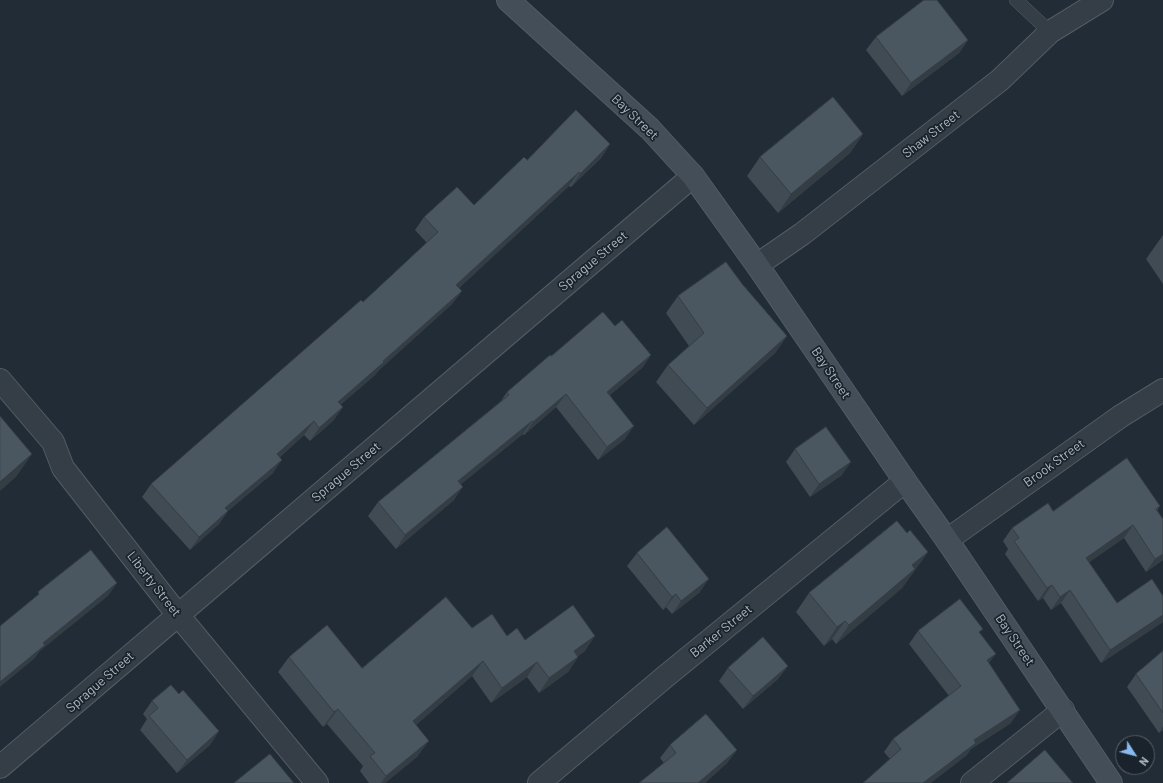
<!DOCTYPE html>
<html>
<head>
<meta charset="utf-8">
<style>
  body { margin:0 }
  #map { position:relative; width:1163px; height:783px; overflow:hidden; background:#222c36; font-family:Barlow,sans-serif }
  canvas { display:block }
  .north { position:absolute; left:1115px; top:735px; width:40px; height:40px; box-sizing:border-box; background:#1a232b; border:1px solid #565f68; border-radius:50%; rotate:126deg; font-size:11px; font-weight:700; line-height:16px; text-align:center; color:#afb9c3 }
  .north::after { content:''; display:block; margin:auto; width:14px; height:18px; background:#88baf0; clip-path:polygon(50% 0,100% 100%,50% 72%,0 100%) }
</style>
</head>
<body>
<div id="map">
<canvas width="1163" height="783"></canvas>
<div class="north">N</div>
</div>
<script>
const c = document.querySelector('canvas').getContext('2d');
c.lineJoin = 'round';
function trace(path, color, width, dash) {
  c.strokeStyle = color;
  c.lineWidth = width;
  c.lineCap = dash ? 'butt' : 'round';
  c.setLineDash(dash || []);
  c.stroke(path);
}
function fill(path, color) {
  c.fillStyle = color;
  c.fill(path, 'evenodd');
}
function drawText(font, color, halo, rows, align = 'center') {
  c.font = font + ' Barlow,sans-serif';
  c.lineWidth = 3.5;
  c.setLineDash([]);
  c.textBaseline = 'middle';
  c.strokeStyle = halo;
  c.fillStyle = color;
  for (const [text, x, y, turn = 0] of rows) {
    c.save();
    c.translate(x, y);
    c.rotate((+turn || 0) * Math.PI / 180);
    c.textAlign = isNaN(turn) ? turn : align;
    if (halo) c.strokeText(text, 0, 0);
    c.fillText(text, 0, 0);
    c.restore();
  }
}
const service = new Path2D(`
  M1016,0L1050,32`);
const minor = new Path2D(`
  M757,265L802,234L1000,80L1050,32L1102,0
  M0,380L53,442L63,468L178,615L317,783
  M947,540L1121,416L1163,390
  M0,767L693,176
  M539,783L666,676L905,481
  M972,783L1063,710`);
const secondary = new Path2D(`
  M508,0L650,129L693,176L757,265L905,481L947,540L1111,783`);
trace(service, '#525c64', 14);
trace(minor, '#525c64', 24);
trace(secondary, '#525c64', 24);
trace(service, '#353e46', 13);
trace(minor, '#353e46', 22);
trace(secondary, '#434e59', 22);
fill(new Path2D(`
  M876,37L968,40L959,53L902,96L866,50Z
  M863,134L850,153L778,213L747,176L760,157Z
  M610,144L601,158L571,187L569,186L459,288L462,291L452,304L378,371L375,375L340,405L343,407L333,421L310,441L304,435L280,457L273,473L228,511L219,524L190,550L142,497L151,484L363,302L427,243L415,230L424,217L474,205L527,160Z
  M1163,235V284L1146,259Z
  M743,285L787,336L775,353L694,425L656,382L668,365L689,346L666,313L678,296Z
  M615,326L651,355L642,368L610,395L625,439L598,460L556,407L524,435L523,434L461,484L454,500L396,549L368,516L378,502L501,401L507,392L551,356Z
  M795,449L842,475L810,497L786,462Z
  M1160,506L1157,511L1163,560L1146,572L1124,538L1089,562L1117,603L1163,596V622L1101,663L1061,603L1051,610L1043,598L1038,601L1005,554L1008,549L1003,541L1012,528L1053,511Z
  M907,533L928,552L902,588L836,644L832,639L824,646L796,612L809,593Z
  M637,553L700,592L672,614L666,607L663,610L627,566Z
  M472,628L525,640L585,651L578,656V657L568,672L539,693L527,677L491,703L472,676L416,725L418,756L385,783H369L360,771L363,766L327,724L323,727L278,672L289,657L362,668Z
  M918,631L980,633L989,663L1011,723L971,749L966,756L890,759L884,752L893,739L949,696L909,644Z
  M1163,651V730L1159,733L1127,687L1136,674Z
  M788,666L778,679L743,709L719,681L728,668Z
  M179,694L219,731L210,745L177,773L140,730L147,719L143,714L152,701Z
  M670,745L737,750L727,763L705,783H639L664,763L660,758Z`), '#404b53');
fill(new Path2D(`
  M968,40L959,53L902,96L911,83Z
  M863,134L850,153L778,213L791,194Z
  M610,144L601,158L571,187L580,174Z
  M579,172L569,186L447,299L456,285Z
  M462,291L452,304L378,371L375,375L329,415L338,402Z
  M787,336L775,353L694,425L707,408Z
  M651,355L642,368L598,405L607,392Z
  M566,394L556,407L524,435L533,422Z
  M343,407L333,421L310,441L319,428Z
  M314,421L304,435L268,467L277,454Z
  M532,421L523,434L449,494L458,481Z
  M634,426L625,439L598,460L607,447Z
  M32,454L16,477L0,491V482Z
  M282,460L273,473L216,521L225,508Z
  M851,462L842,475L810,497L819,484Z
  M463,487L454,500L396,549L405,535Z
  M228,511L219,524L190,550L199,537Z
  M1133,525L1124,538L1077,571L1086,558Z
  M928,552L902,588L836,644L849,625L912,565Z
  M1163,554V560L1146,572L1155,559Z
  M709,579L700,592L672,614L681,601Z
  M117,583L108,596L40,651L35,658L0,687V682L43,643Z
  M1052,585L1043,598L1038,601L1047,588Z
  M1070,590L1061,603L1051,610L1060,597Z
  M676,594L666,607L663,610L672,597Z
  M1163,615V622L1101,663L1110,650Z
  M845,621L832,639L824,646L837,627Z
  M595,636L585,651L563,666L574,651Z
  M996,654L986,667L987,660Z
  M578,657L568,672L539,693L549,678Z
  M483,661L472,676L403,736L413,721Z
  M537,662L527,677L491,703L502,688Z
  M788,666L778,679L743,709L753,696Z
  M338,709L327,724L323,727L334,712Z
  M1020,710L1011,723L971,749L966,756L931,783H923L974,740Z
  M1163,726V730L1159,733Z
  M219,731L210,745L177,773L187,760Z
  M429,741L418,756L385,783H381L386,776Z
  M737,750L727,763L705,783H698Z`), '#343d44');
const building = new Path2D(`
  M924,0H937L968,40L911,83L876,37Z
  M833,97L863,134L791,194L760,157Z
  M576,110L610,144L580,174L579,172L456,285L462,291L383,361L384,362L338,402L343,407L319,428L314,421L277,454L282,460L225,508L228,511L199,537L151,484L361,300L363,302L438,232L424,217L457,187L474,205L524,157L527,160Z
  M726,262L743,285L787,336L707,408L668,365L704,333L678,296Z
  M603,312L615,326L622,320L651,355L607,392L634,426L607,447L566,394L533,422L532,421L458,481L463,487L405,535L378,502L509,395L507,392L550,355L551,356Z
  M0,416L32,454L0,482Z
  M826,427L851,462L819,484L795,449Z
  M1127,458L1160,506L1156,509L1163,519V554L1155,559L1133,525L1086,558L1117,603L1152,579L1163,596V615L1110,650L1070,590L1060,597L1052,585L1047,588L1014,541L1019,538L1012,528L1048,503L1053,511Z
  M897,521L907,533L910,530L928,552L912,565L915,569L849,625L845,621L837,627L809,593Z
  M667,527L709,579L681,601L676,594L672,597L637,553Z
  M91,550L117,583L43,643L45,645L0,682V626L39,594L38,592Z
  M446,597L472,628L492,614L507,636L517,628L525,640L573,605L595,636L574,651L578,657L549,678L537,662L502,688L483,661L413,721L429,741L386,776L370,756L375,753L338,709L334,712L289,657L327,625L362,668Z
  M960,599L983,629L979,632L996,654L987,660L1020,710L974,740L976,743L923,783H863L901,749L893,739L961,686L918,631Z
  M763,637L788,666L753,696L728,668Z
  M1163,651V713L1136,674Z
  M171,685L179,694L183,690L219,731L187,760L149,716L158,708L152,701Z
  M706,714L737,750L698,783H639L676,753L670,745Z
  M1045,750L1073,783H1007Z
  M270,754L294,783H234Z`);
fill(building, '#4a5761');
trace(building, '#343d44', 1);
drawText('13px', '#afb9c3', '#1a232b', [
  ["Bay Street",635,117,44],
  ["Shaw Street",931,134,-38],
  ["Sprague Street",593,261,-40],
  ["Bay Street",831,373,56],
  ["Brook Street",1054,463,-36],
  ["Sprague Street",346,472,-40],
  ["Liberty Street",154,584,52],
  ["Barker Street",721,631,-39],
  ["Bay Street",1015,640,56],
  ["Sprague Street",100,682,-41]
]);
</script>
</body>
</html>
